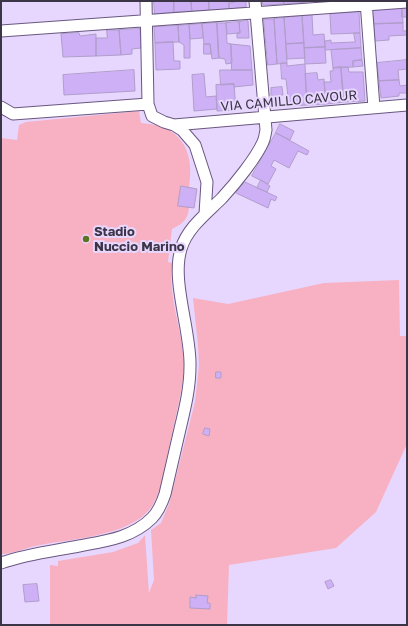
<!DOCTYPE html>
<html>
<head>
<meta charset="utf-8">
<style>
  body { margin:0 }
  #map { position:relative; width:408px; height:626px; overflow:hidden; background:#e7d7fe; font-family:"Golos Text",sans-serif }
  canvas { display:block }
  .frame { position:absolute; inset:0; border:2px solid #3c3447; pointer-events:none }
</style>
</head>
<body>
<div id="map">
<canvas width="408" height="626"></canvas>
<div class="frame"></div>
</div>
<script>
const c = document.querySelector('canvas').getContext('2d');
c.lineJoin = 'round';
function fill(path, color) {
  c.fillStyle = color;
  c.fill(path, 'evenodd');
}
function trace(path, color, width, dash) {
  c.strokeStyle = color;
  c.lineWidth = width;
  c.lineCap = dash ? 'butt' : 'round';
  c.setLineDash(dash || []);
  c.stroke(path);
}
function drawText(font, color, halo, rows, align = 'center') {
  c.font = font + ' "Golos Text",sans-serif';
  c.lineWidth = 4;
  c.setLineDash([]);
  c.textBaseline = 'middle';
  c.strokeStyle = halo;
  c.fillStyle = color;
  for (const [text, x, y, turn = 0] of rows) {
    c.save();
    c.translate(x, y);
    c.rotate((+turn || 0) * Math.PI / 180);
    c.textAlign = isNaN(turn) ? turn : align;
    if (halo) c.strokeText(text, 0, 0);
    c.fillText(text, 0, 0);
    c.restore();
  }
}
fill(new Path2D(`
  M139,111L141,123C148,124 156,124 163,127C189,138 193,163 189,187L197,189L194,208H189C188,219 183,224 172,229L168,262L173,263C166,290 183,332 184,363C184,382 179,401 175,420C170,443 165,466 160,489C157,496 154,504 149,510C128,536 70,539 40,545C27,547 14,554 1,554V138L17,140L19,125L26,122Z
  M399,280L400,336H407V444L376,512L336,548L229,565L227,625H50V565L58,566V561L113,552L138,543L145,535L149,593L154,580L151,530L161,523L169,504L195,402L199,366L198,345L193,298L228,304L324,283Z`), '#f8b1c2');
const building = new Path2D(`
  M154,1H174V12L155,14Z
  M174,1H191L192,11L174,12Z
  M191,1H209V10L192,11Z
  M209,1H229V9L209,10Z
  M235,1H246V7L229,9V3L235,2Z
  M263,1H284V4L263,5Z
  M284,1H308V2L284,4Z
  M402,7L403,23L374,24L372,10Z
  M402,7H407V17H402Z
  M359,12L360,33L331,34L330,14Z
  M312,15L313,35L324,34L325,47L304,48L302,16Z
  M302,16L304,43L286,44L284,18Z
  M284,18L287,63L277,64L274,19Z
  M264,19H274L277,64L268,65Z
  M248,21L249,38H237V33H240L239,22Z
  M239,22L240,33L227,34L226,23Z
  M217,23L219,58L212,59L210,44H204L202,24Z
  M217,23H226L227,43L231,44L232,63L226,64L225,59L219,58Z
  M403,23V31H407V35L389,36V40L375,41L374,24Z
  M202,24L203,38L190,39L189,25Z
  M189,25L190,39V58H184V45L179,42L178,26Z
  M178,26L179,42L155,43L154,27Z
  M140,29L141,48L132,49V54L121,55L119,30Z
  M107,30H119L121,55L96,56V38H107Z
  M79,33L80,36L96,34V56L63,57L61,34Z
  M354,33H360L361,48L325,50V41L331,40V43L355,42Z
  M173,42L174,61H180V69L156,70L155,43Z
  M304,43L305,58L287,59L286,44Z
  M204,44H210L211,54H204Z
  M231,44L250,46L252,70H232Z
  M325,47L326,63L305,64L304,48Z
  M361,48L362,60L353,61V67L333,68L331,50Z
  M362,60L363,66L353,67V61Z
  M407,60V69L398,70L399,80L379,81L377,63Z
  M281,63H287V66L305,64L307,105L289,106L286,79H282Z
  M341,67H348L349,72H363L365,101L344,102Z
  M341,67L344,102L326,104L324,82H331L330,71H333V68Z
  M134,70L135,91L64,95L63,75Z
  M220,70H252L253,85L234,87V84L221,85Z
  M317,73L318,80L324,79L326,104L307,105L305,74Z
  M204,74L206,97L216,96L217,109L194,111L192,75Z
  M399,80L400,86L407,85V93H399V96L381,98L379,81Z
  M234,84L236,110L217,111L216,85Z
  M282,87L283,95L271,96V88Z
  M280,124L294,131L290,140L276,133Z
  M276,133L309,151L307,155L298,151L289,168L274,160L271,166L276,169L268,184L252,176Z
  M261,180L270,186L267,192L257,188Z
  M245,182L277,197L275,201L271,199L268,208L236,193Z
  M181,186L197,189L194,208L178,206Z
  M216,372H221V378H216Z
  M205,428L210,429L209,436L203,434Z
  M331,580L334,586L328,589L325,582Z
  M37,584L39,601L25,602L23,585Z
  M196,595L208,596L207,603H210V609L190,608V597L196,598Z`);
fill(building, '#ceb0f6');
trace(building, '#b09dcb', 1);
const street = new Path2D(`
  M146,1L148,104L152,116L164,122L174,125L182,130L195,145L207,182L205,214
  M366,1L374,108
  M1,31L407,2
  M1,107L13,114L148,104
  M174,125L407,105
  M1,563C26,554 53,551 79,546C105,541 132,538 152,518C159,511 162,503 165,494C170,472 175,450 180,429C185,408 190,388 190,366C191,331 171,281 181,249C187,228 207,213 222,198C235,184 256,158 263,142C265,138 265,134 266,130L255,1`);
trace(street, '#695781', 13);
trace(street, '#fff', 11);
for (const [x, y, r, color] of [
  [86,239,4,"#5d7324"]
]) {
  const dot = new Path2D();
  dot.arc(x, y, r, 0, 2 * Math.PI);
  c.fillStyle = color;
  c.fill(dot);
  trace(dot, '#e7d7fe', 1.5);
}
drawText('13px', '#3c3447', '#e7d7fe', [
  ["VIA CAMILLO CAVOUR",289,101,-5]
]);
drawText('bold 13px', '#3c3447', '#e7d7fe', [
  ["Stadio",94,232],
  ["Nuccio Marino",94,247]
], 'left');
</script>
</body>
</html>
